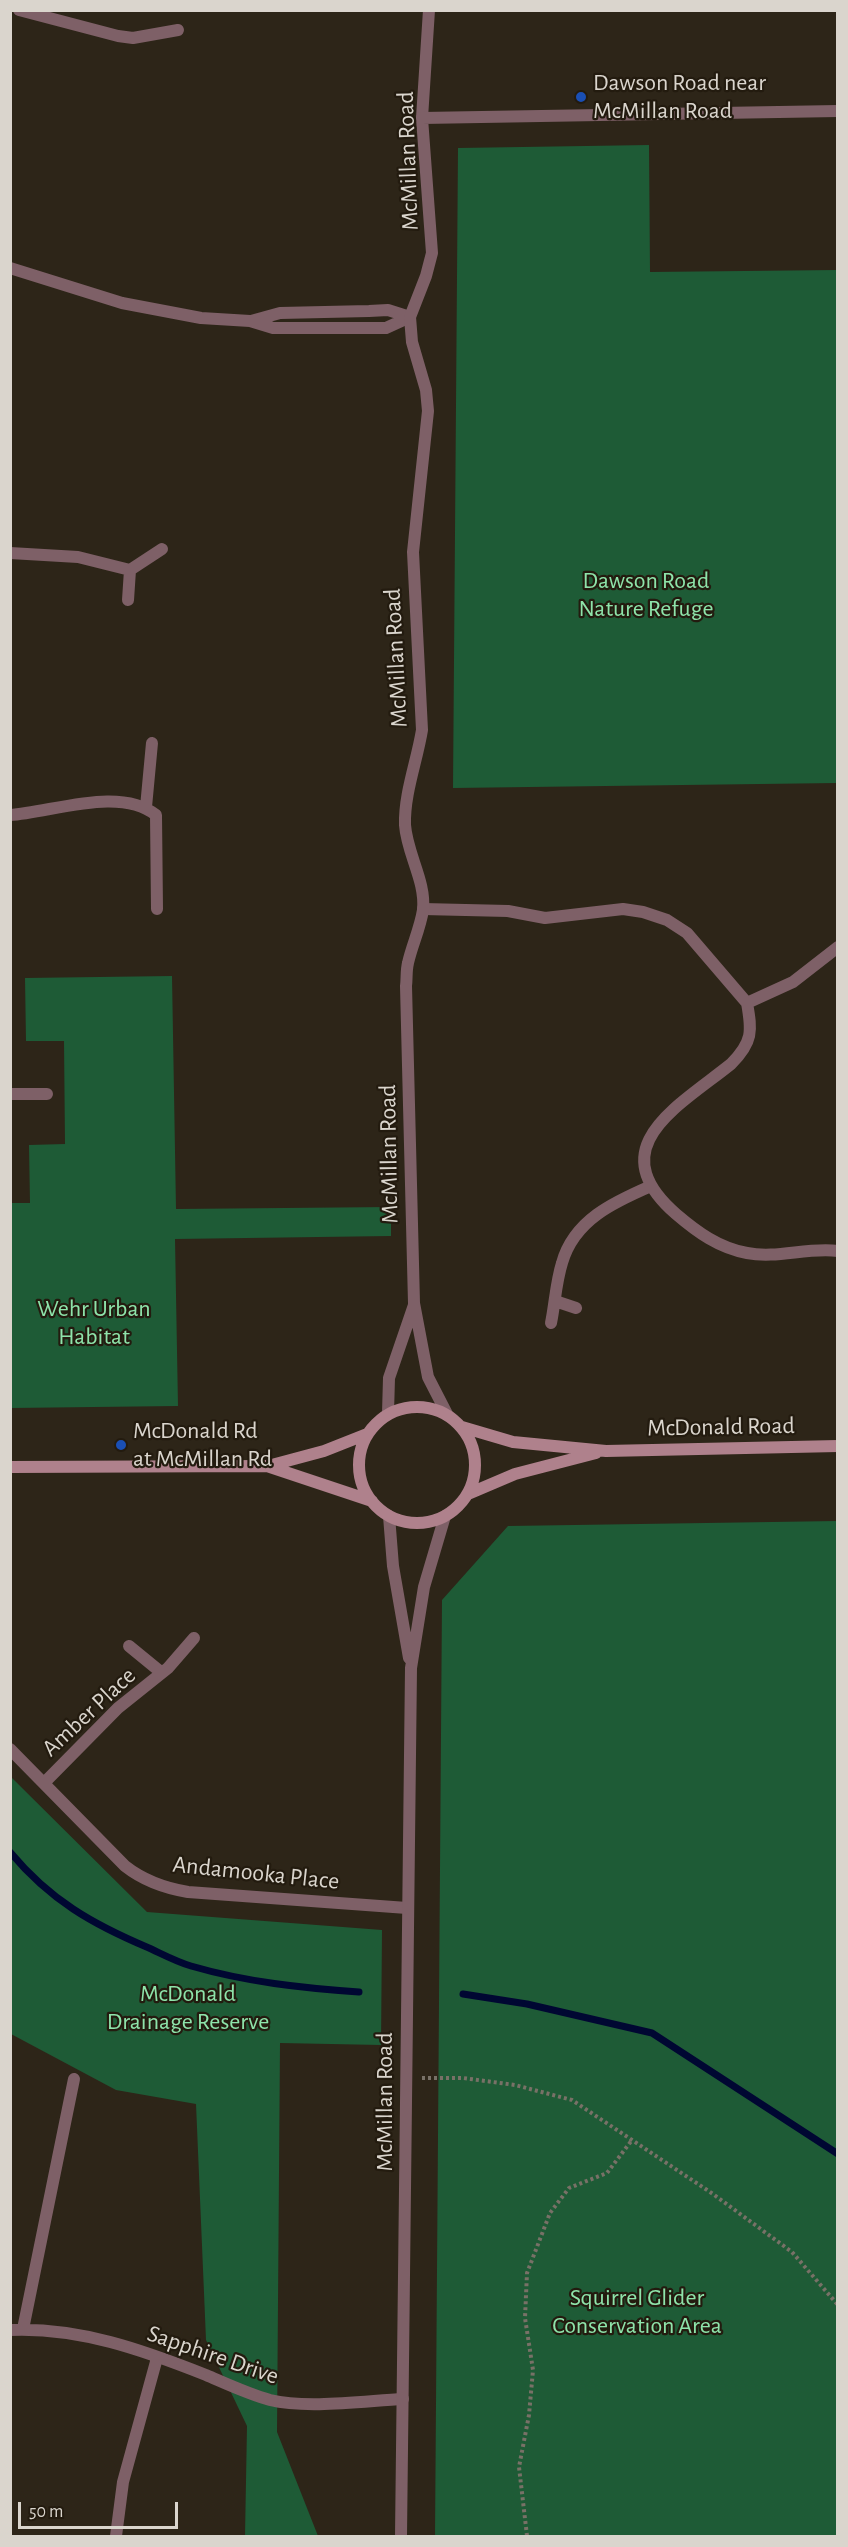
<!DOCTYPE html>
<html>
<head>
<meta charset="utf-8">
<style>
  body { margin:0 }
  #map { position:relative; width:848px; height:2547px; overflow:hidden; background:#2d2518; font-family:"Alegreya Sans",sans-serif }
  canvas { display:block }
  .frame { position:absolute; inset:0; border:12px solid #dad5cd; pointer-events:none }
  .scale { position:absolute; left:18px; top:2502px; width:160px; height:27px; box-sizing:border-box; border:3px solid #dad5cd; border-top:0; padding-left:8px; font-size:18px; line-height:21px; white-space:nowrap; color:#dad5cd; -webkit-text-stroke:4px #231b0f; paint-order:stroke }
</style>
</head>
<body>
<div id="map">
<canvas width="848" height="2547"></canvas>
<div class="frame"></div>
<div class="scale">50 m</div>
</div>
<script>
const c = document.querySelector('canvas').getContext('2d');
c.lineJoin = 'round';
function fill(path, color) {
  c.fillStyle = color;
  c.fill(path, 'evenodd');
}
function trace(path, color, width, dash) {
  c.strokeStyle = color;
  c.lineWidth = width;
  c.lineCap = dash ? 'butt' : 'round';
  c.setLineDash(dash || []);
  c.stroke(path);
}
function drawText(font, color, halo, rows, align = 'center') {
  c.font = font + ' "Alegreya Sans",sans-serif';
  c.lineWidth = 4.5;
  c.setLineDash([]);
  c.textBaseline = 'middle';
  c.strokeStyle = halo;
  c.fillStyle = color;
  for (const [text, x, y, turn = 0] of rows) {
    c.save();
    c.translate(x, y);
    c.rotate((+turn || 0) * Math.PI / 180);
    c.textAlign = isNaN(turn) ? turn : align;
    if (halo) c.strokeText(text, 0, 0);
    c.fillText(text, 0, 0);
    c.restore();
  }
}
fill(new Path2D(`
  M649,145L650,272L837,270V783L453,788L458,148Z
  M172,976L176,1209L391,1207V1236L175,1239L178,1406L11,1408V1203H30L29,1145L65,1144L64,1041H26L25,978Z
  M837,1521V2536H435L442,1600L508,1526Z
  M10,1776L147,1912L382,1930L381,2045L280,2043L277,2432L318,2536H245L247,2426L206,2340L196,2104L116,2090L11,2034Z`), '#1e5b36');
trace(new Path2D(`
  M10,1852C50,1900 92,1924 149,1948C162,1954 177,1962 191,1966C246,1982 302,1988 359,1992
  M463,1994L527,2004L652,2033L838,2154`), '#000732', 7);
trace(new Path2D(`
  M422,2078H463L515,2085L572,2100L713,2194L792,2252L838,2305
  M527,2536L519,2467L529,2415L533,2370L525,2318L527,2273L550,2213L569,2188L607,2173L632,2140`), '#787167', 4, [3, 3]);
trace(new Path2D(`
  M19,10L118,36L133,38L178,30
  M422,118L429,10
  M10,268L122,303L201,318L250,321L273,328H386L410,317
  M251,321L280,313L369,311L388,310L410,317
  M10,553L78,557L130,570L162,549
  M128,600L130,570
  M146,807L152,743
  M10,815C53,812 120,786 156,815L157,909
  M423,909L508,911L545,918L623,909L643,912L667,920L687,933L747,1003
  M747,1003C752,1031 753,1042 731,1064C679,1106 599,1147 676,1214C697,1232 719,1248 747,1253C777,1259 807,1247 838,1251
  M747,1003L793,982L838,947
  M10,1094H47
  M555,1301L576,1308
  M551,1323C555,1303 556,1282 562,1263C574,1220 614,1202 651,1186
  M129,1646L162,1673
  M10,1749L125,1866C144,1881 164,1888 188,1892L407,1908
  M45,1782L118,1708L168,1668L194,1638
  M23,2329L74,2079
  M10,2330C79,2327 143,2350 206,2375C227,2384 248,2394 270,2400C307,2409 364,2401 403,2399
  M116,2536L123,2482L157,2358`), '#7e6067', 12);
trace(new Path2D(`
  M388,1413L389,1378L414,1305
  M447,1414L428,1377L414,1303L406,986C407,979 406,971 408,963C412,945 420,929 423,910C426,881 407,854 405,825C404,794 417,761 422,730L413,552L428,411L426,390L412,342L410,317L426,276L432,253L422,118L838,111
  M389,1516L393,1566L409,1658
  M401,2536L411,1668L424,1587L445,1516`), '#7e6067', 12);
trace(new Path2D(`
  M359 1465a58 58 0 1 1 116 0a58 58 0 1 1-116 0Z
  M462,1427L513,1442L606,1451L838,1446
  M268,1466L324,1451L367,1434
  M10,1467L267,1466L372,1501
  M468,1494L515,1474L596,1453`), '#af818c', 12);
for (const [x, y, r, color] of [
  [581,97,6,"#1a4fb4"],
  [121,1445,6,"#1a4fb4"]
]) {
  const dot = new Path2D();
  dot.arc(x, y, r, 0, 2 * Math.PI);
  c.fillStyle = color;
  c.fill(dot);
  trace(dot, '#231b0f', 2);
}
drawText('24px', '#dad5cd', '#231b0f', [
  ["Dawson Road near",593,83],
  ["McMillan Road",593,111],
  ["McDonald Rd",133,1431],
  ["at McMillan Rd",133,1459]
], 'left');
drawText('24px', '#dad5cd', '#231b0f', [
  ["McMillan Road",408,161,-92],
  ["McMillan Road",396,658,-93],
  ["McMillan Road",389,1154,-91],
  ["McDonald Road",721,1427,-1],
  ["Amber Place",89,1712,-43],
  ["Andamooka Place",256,1873,6],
  ["McMillan Road",385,2102,-90],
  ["Sapphire Drive",213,2355,19]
]);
drawText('24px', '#8ee4aa', '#231b0f', [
  ["Dawson Road",646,581],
  ["Nature Refuge",646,609],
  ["Wehr Urban",94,1309],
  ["Habitat",94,1337],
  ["McDonald",188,1994],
  ["Drainage Reserve",188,2022],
  ["Squirrel Glider",637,2298],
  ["Conservation Area",637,2326]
]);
</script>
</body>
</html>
